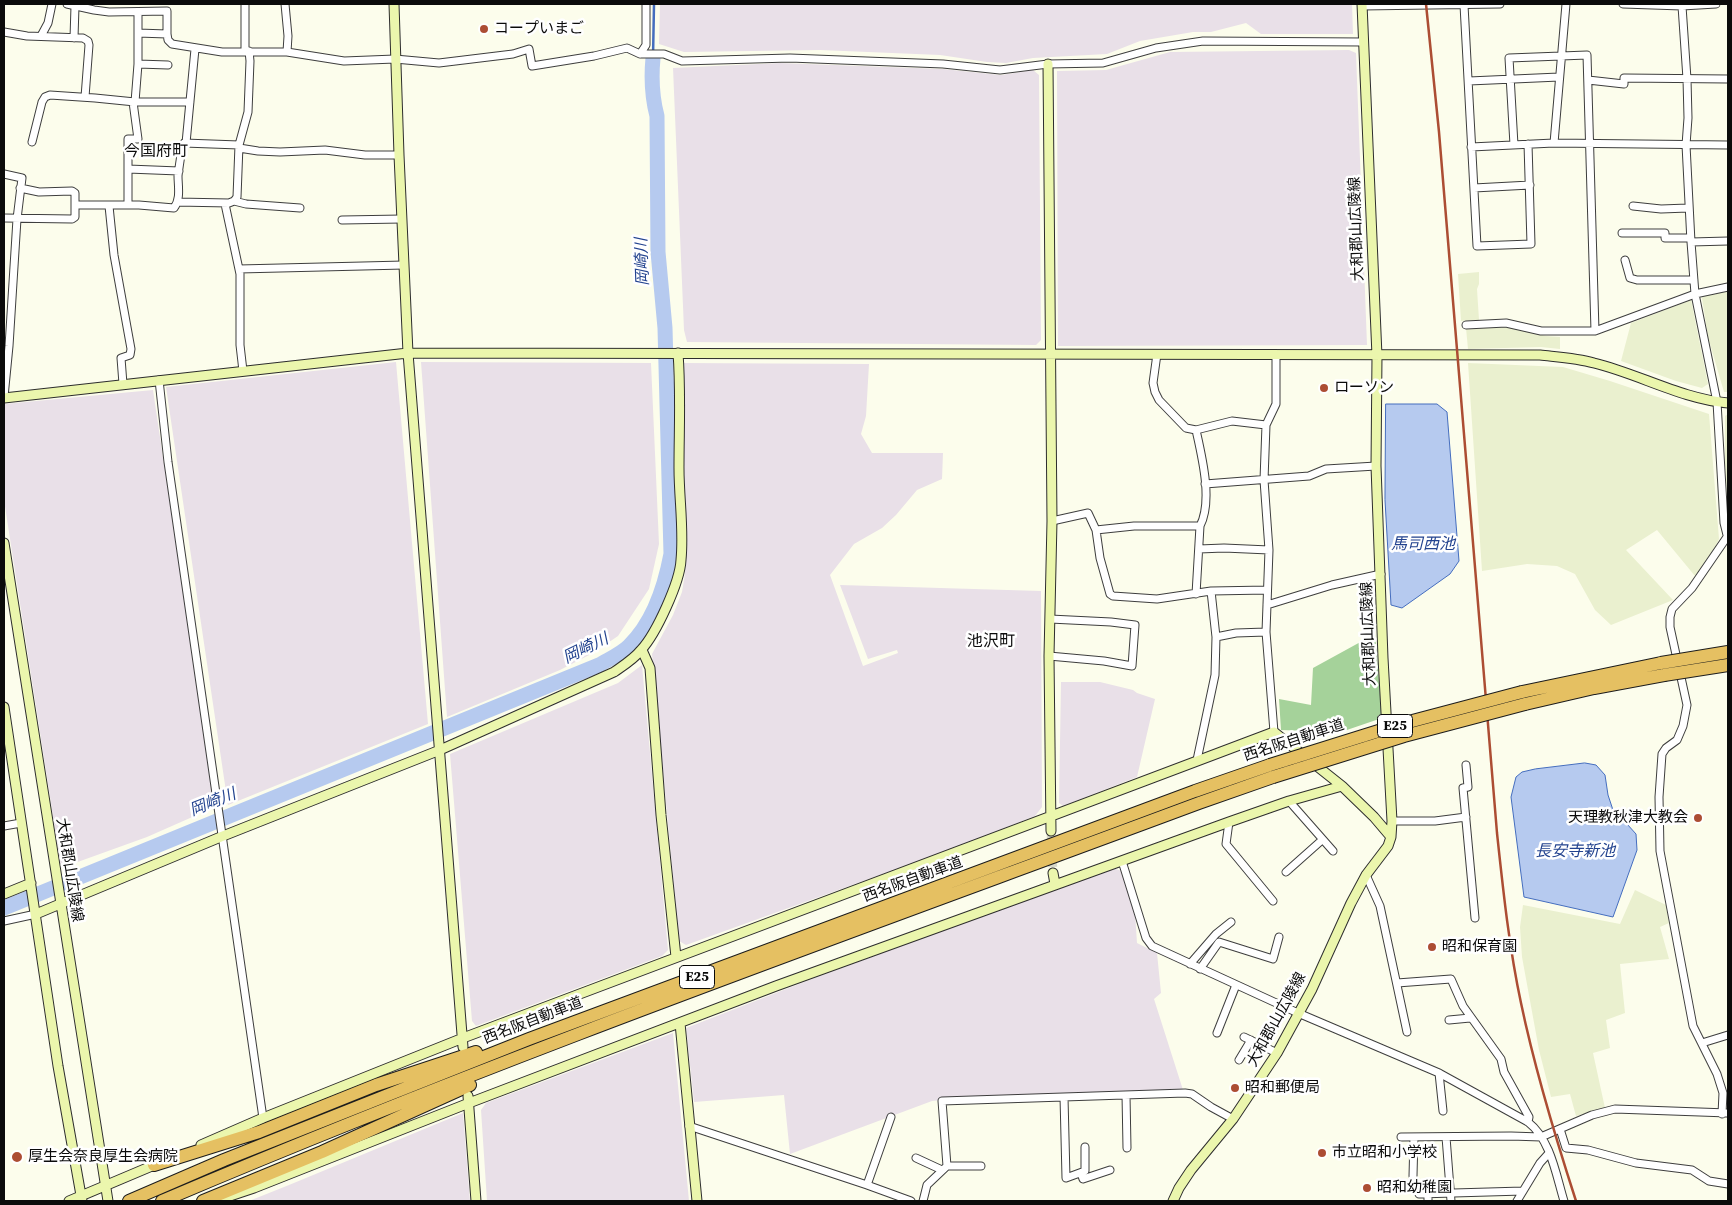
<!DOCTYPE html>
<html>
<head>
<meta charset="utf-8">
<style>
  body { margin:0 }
  #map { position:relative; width:1732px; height:1205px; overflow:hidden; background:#fcfdec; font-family:"Source Serif 4",serif }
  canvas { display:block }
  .frame { position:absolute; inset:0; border:5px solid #0b0b0b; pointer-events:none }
</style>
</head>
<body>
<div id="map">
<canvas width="1732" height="1205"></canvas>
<div class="frame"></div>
</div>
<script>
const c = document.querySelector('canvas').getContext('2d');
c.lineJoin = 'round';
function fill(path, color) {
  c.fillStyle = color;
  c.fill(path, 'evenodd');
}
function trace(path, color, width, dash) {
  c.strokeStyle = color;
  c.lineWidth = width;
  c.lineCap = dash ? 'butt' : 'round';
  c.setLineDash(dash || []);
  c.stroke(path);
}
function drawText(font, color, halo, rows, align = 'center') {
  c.font = font + ' "Source Serif 4","Noto Sans JP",serif';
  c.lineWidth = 5;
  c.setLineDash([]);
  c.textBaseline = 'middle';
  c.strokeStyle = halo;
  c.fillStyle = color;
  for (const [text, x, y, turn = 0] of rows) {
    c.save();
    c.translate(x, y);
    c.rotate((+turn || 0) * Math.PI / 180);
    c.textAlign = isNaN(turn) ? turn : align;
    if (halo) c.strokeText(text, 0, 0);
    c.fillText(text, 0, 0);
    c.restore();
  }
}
fill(new Path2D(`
  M660,4H1352L1353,34H1261L1246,23L1211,32H1193L1140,41L1107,54L1033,58L1006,63L987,62L940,55L820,50L684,52L659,44Z
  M1349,50L1356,53L1367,345L1058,346L1057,71L1106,70L1170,52Z
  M780,63L943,69L1001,75L1033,70L1039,75L1041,340L1036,345L687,342L684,330L673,68Z
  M396,362L428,724L228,805L166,387Z
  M421,362L651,363L659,544L649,589L618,636L593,653L560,670L447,717Z
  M682,363L869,364L866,416L861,434L872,453H943L942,479L917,490L896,515L882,528L854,544L830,575L863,666L898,653L897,650L868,659L840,585L1041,591L1042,807L1035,816L941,853L686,945L679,941L652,654L673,615L682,592L685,574L686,549Z
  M153,390L215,807L147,837L61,868L4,500V404Z
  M642,665L668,950L662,956L476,1026L472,1021L450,754L618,683Z
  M1061,682H1100L1133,690L1137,693L1155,699L1137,777L1063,806L1059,803Z
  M1112,868L1122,871L1135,912L1137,943L1157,953L1161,993L1154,999L1183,1090L1174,1089L1128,1093L961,1098L932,1101L790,1154L784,1095L694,1102L686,1028L804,982Z
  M673,1033L689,1201H487L481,1110L486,1103Z
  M463,1113L470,1201H249L289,1185Z`), '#e9e0e8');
fill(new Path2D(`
  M1479,272V284L1477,289L1479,320L1461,321L1458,274Z
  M1728,291V392H1724L1708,337L1702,298L1704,295Z
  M1691,300L1708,384L1702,388L1676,381L1621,361L1631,323Z
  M1500,327L1515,328L1546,336L1560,337V349L1541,347L1468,349L1466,328Z
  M1468,363L1563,367L1610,381L1709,414L1719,539L1709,560L1695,576L1657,530L1626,550L1673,600L1611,625L1595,610L1575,574L1557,566L1527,564L1482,571Z
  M1728,414V513L1725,462V416Z
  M1635,890L1666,905L1669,923L1660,927L1669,959L1620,964L1625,1013L1606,1020L1610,1048L1593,1053L1605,1108L1576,1116L1570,1094L1551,1097L1539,1050L1522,957L1520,927L1523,905L1620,924Z`), '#eaf0cf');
fill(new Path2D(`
  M1375,634L1382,718L1341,732L1281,730L1279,699L1311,705L1313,668Z`), '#a5d29a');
const water = new Path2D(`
  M1386,404H1437L1447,412L1459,561L1450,574L1402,608L1391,605L1385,500Z
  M1585,763L1596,765L1605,775L1608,795L1614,813L1627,824L1636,834L1637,850L1613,917L1524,897L1511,797L1516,777L1522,772L1535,769Z`);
fill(water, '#b6caef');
trace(water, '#446dbe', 1);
trace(new Path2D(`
  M653,58L654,4`), '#446dbe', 2.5);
trace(new Path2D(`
  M4,908L599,665C609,659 621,654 629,646C653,623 665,586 671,554L665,328L658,252L657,116C652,97 651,79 653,58`), '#b6caef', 15);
trace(new Path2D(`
  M1051,831L1053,873`), '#d8d9ca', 9, [9, 4.5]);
const street = new Path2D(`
  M67,4L94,10L109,12L167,11V34L168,40L172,44L222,52H287L344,61L395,59L439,63L513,54L529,49L532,66L594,56L627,48L640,54H664L682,61L790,58L943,64L1000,70L1048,64L1103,63L1156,48L1203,41L1363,42
  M285,4L288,36L287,52
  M1623,4L1682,6L1687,79L1688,118L1686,145L1691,242L1695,294L1717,402L1724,523L1728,539
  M1464,5L1477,246L1531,244L1528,144
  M1362,6L1500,4
  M1682,6L1716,4
  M4,32L27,36L83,38L88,41L89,45L85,97
  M138,33L167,34
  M41,36L48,23L52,4
  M74,38L75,6
  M245,52V4
  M640,54L646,45V4
  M138,64L168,65
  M1588,80L1624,84V78L1728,79
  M1469,81L1559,77
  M135,102L138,64V12
  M32,142L42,102L45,97L50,95L95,98L135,102H190
  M186,143L195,49
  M1554,143L1566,4
  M1514,145L1509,58L1587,55L1595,331
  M1471,147L1554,143L1728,145
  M239,148L258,151L280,152L325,150L365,155H399
  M128,169L179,171
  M4,174L22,178L17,219L9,346L4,397
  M1474,188L1530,185
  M234,201L246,204L300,208
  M177,202L229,203L234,201L237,197L239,145L248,112L250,61L249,51
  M225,204L240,274V345L243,371
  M75,205H139L174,208C181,199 178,186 178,176C179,166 181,156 182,147L184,143L239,145
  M128,205V139H138L133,102
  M109,206L114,255L131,349L130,355L121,358L123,384
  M1633,206L1661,209L1688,208
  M4,218L72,219L75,217V193L72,191L39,192L20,188
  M342,220L402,219
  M1622,233H1665V238H1690
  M1691,242L1728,241
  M1625,260L1630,278L1637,280H1694
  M239,269L404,265
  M1466,325L1506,323L1541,331H1595L1695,294L1728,287
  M1157,354L1153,383L1155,392L1159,400L1186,428L1196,430C1202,457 1213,501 1200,526L1196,594
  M159,380L168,462L263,1118
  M1196,430L1232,421L1266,425
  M1205,484L1309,476L1326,469L1376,466
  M1052,521L1088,513L1096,530L1100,558L1110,594L1113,596L1157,599L1211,591L1267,590
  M1096,530L1134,526H1200
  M1199,549L1224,548L1269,550
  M1267,605L1332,585L1381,574
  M1216,637L1236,633L1266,632
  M1049,656L1104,661L1132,666L1135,625L1111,622L1050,619
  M1274,732L1266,632L1269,550L1264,480L1266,425L1276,404V355
  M1197,760L1215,675L1216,637L1211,591
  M1466,765L1468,787L1463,788L1475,918
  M1289,801L1333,851
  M1392,821H1435L1466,817
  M1229,822L1226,844L1273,901
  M4,826L21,823
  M1122,861L1146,938L1152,946L1298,1013L1439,1073L1528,1122C1551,1140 1556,1175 1564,1201
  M1286,872L1322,840
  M1366,875L1380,906L1407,1032
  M4,921L36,914
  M1190,964L1216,934L1231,922
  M1200,969L1219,942L1273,959L1279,937
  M1397,983L1451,979L1463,1006L1501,1059L1504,1072L1529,1117L1528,1122
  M1449,1020L1470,1018
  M1217,1033L1236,985
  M1244,1037L1277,1053
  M1702,1043L1728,1035
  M1239,1060L1251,1040
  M1439,1073L1443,1111
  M1126,1095L1127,1148
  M1064,1097L1066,1178L1085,1171V1147
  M1722,1114L1723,1093L1717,1074L1693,1026L1660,851L1659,797L1662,754L1666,748L1677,740L1683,726L1687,705L1670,627V617L1672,609L1692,588L1727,537
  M689,1126L867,1185L911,1201
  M1560,1129L1566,1148L1588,1150L1636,1163L1692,1170L1709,1181L1728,1184
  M1401,1137L1511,1136L1541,1137L1592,1115L1615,1109L1728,1113
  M1446,1137L1451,1201
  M916,1158L942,1170
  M947,1166H981
  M1081,1173L1083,1179L1110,1170
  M1413,1176L1414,1137
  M867,1185L891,1117
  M1419,1194L1523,1191
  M923,1201L927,1185L947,1166L942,1101L1185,1093L1192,1094L1211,1107L1233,1119
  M1428,1201V1193
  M1517,1201L1540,1163L1549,1153`);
const secondary = new Path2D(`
  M394,4L399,155L408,353L463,1047
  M1048,64L1052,521L1049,656L1051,831
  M4,398L408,353L1540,355C1558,357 1577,358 1594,363C1639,374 1682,399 1728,403
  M4,543L108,1201
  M642,650L650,668L661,815L676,957
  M4,707L58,1066L82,1201
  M1053,873L1055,884
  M4,894L31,883
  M36,914L223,836L440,750L614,672C624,665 634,659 641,650C656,634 680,582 681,560C684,529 679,499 679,468C679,430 681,391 678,353
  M680,1023L697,1201
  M468,1096L476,1201
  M201,1145L263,1118L463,1038L1274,732L1342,786L1374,817L1391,837
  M224,1198L254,1188L469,1103L776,986L1229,822L1289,801L1342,786
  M69,1201L159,1163
  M1173,1201L1179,1188L1191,1170L1233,1119L1277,1053L1312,989L1351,903L1366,875L1388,846L1391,837L1392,821L1383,658L1376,466L1377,356L1362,4`);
const highway = new Path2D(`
  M1522,692L1661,663
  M1525,704L1594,688L1664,675
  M154,1165L259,1132L376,1085L476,1052
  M129,1201L224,1160L529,1039L1195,791L1270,765
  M162,1201C503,1056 852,932 1199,803L1273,777
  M203,1201L322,1152L470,1085`);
trace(street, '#3e3e3e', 9);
trace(secondary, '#2d2d2d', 11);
trace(highway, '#1c1c1c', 14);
trace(street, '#fff', 7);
trace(secondary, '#ebf6ad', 9);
trace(highway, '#e5c062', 12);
trace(new Path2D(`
  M1426,4L1439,132L1497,833C1503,889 1509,947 1521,1003C1535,1070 1555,1136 1576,1201`), '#ac4d33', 2.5);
const highwayBridge = new Path2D(`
  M1661,663L1728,652
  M1664,675L1728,665
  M1270,765L1401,724L1522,692
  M1273,777L1404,736L1525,704`);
trace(highwayBridge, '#1c1c1c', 14, []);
trace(highwayBridge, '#e5c062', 12);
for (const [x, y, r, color] of [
  [484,29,5,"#ac4d33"],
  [1324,388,5,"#ac4d33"],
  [1698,818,5,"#ac4d33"],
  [1432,947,5,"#ac4d33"],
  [1235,1088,5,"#ac4d33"],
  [1322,1153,5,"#ac4d33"],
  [17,1157,6,"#ac4d33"],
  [1367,1188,5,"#ac4d33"]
]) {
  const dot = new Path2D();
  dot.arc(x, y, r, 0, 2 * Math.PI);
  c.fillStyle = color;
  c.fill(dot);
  trace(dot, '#fff', 2);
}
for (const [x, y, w] of [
  [1395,726,35],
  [697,977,35]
]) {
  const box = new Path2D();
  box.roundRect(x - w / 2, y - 11.5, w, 23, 4);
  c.fillStyle = '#fff';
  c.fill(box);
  trace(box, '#0b0b0b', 1);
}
drawText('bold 14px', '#0b0b0b', null, [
  ["E25",1395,726],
  ["E25",697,977]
]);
drawText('15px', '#0b0b0b', '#fff', [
  ["コープいまご",494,29],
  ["ローソン",1334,388],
  ["天理教秋津大教会",1688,818,"right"],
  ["昭和保育園",1442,947],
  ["昭和郵便局",1245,1088],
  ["市立昭和小学校",1332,1153],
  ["厚生会奈良厚生会病院",28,1157],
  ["昭和幼稚園",1377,1188]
], 'left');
drawText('15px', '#0b0b0b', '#fff', [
  ["大和郡山広陵線",1357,229,-92],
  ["大和郡山広陵線",1369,634,-92],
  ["西名阪自動車道",1294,741,-18],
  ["大和郡山広陵線",69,870,81],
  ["西名阪自動車道",913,880,-20],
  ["大和郡山広陵線",1277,1020,-61],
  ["西名阪自動車道",533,1021,-21]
]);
drawText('16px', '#0b0b0b', '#fff', [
  ["今国府町",156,152],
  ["池沢町",991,642]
]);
drawText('italic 16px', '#23438f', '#fff', [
  ["岡崎川",643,262,-92],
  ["馬司西池",1423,545],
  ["岡崎川",586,649,-26],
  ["岡崎川",213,803,-22],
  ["長安寺新池",1575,852]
]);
</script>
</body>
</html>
